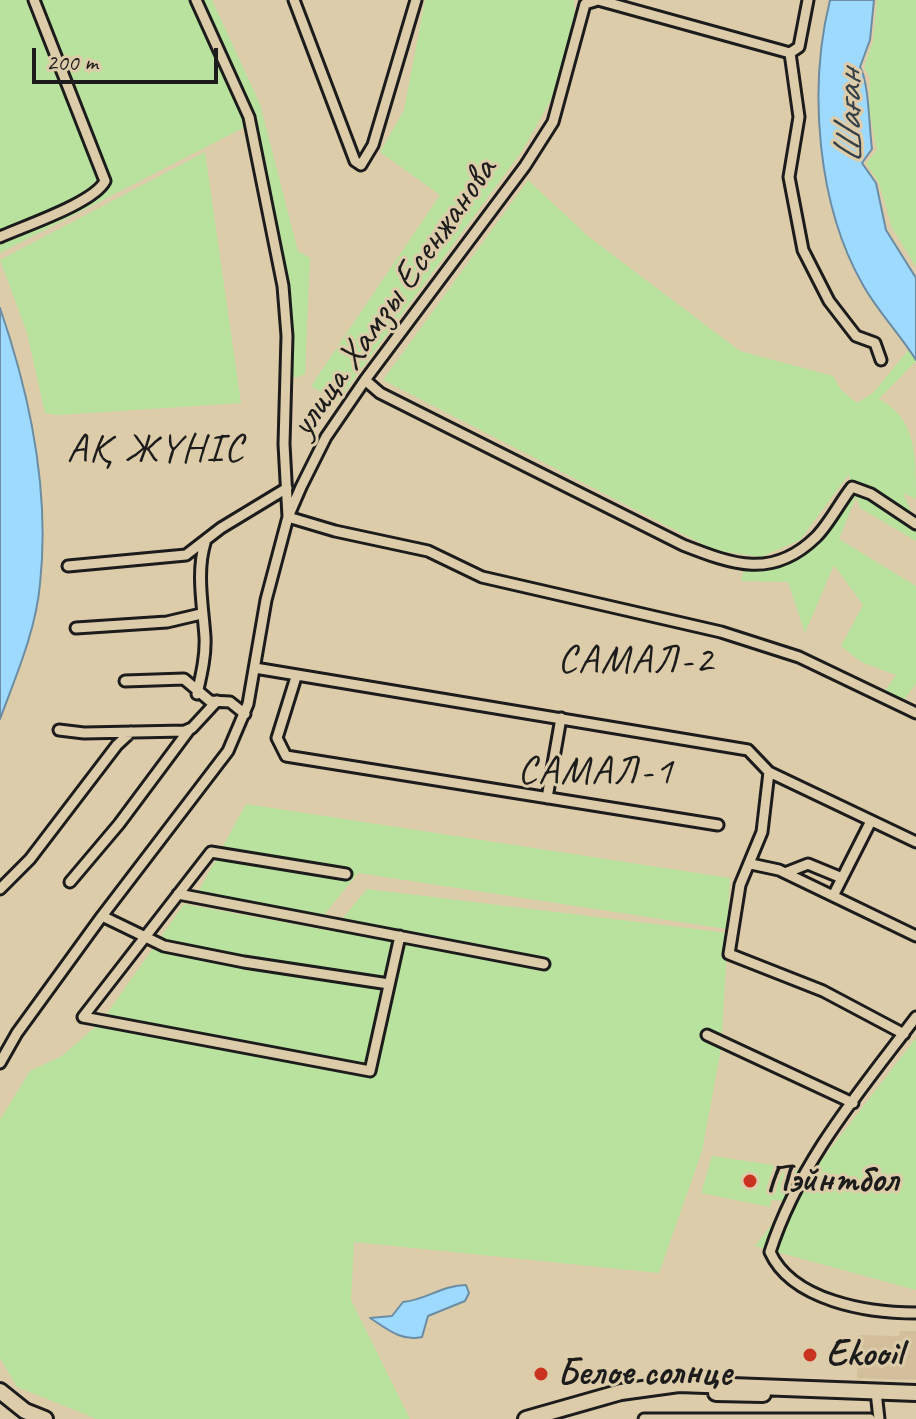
<!DOCTYPE html>
<html>
<head>
<meta charset="utf-8">
<style>
  body { margin:0 }
  #map { position:relative; width:916px; height:1419px; overflow:hidden; background:#ddcca9; font-family:Caveat,sans-serif }
  canvas { display:block }
  .scale { position:absolute; left:32px; top:48px; width:186px; height:36px; box-sizing:border-box; border:4px solid #1c1c1c; border-top:0; padding-left:10px; font-size:24px; line-height:28px; white-space:nowrap; color:#1c1c1c; -webkit-text-stroke:6px #ddcca9; paint-order:stroke }
</style>
</head>
<body>
<div id="map">
<canvas width="916" height="1419"></canvas>
<div class="scale">200 m</div>
</div>
<script>
const c = document.querySelector('canvas').getContext('2d');
c.lineJoin = 'round';
function fill(path, color) {
  c.fillStyle = color;
  c.fill(path, 'evenodd');
}
function trace(path, color, width, dash) {
  c.strokeStyle = color;
  c.lineWidth = width;
  c.lineCap = dash ? 'butt' : 'round';
  c.setLineDash(dash || []);
  c.stroke(path);
}
function drawText(font, color, halo, rows, align = 'center') {
  c.font = font + ' Caveat,sans-serif';
  c.lineWidth = 6;
  c.setLineDash([]);
  c.textBaseline = 'middle';
  c.strokeStyle = halo;
  c.fillStyle = color;
  for (const [text, x, y, turn = 0] of rows) {
    c.save();
    c.translate(x, y);
    c.rotate((+turn || 0) * Math.PI / 180);
    c.textAlign = isNaN(turn) ? turn : align;
    if (halo) c.strokeText(text, 0, 0);
    c.fillText(text, 0, 0);
    c.restore();
  }
}
fill(new Path2D(`
  M900,1331H916V1380L857,1378L858,1335L899,1336Z`), '#d3be9c');
fill(new Path2D(`
  M0,0H192L245,117V127L0,253Z
  M201,0H212L260,104L298,251L310,258L305,374L295,378L289,372C295,292 274,195 253,118C242,78 218,38 201,0Z
  M425,0H574L575,15L551,100L522,151L337,402L311,386L440,195L380,152L404,110Z
  M877,0H916V267L892,228L879,183L866,163L877,150L869,109L870,78L864,67L873,42Z
  M205,152L241,403L59,415L45,413L27,333L0,260Z
  M528,180L589,237L740,351L833,376L841,390L857,403L873,393L909,349L916,361L879,399C916,418 916,455 916,499L903,493L916,523V541L860,508L856,497L839,539L916,586V683L902,703L882,695L896,675L861,662L841,646L863,605L834,565L805,633L788,582L741,581L744,569C802,572 823,536 852,494L849,474L800,540L761,557L714,550L383,380Z
  M246,804L730,878L727,929L358,873L324,915L196,896Z
  M367,889L728,933L721,1049L702,1151L659,1273L354,1242L351,1300L410,1419H97L17,1387L0,1358V1120L30,1071L62,1056L101,1022L184,904L332,931Z
  M916,1038V1290L755,1246Z
  M712,1156L801,1169L784,1201L772,1200L770,1207L701,1193Z`), '#b9e29f');
const water = new Path2D(`
  M830,0H874L870,40L860,67C869,82 869,127 872,149L862,163L876,183L886,230L916,278V360C900,334 878,312 863,285C817,205 808,88 830,0Z
  M0,308C30,395 50,492 40,584C36,630 16,676 0,719Z
  M466,1285L469,1293L465,1301L428,1316L422,1337C402,1342 387,1329 370,1318L392,1316L403,1302C426,1300 442,1285 466,1285Z`);
fill(water, '#9ed9fe');
trace(water, '#6a8da4', 2);
const minor = new Path2D(`
  M196,0L249,117L283,286L287,336L284,444L288,517L335,531L428,551L482,577L721,632L799,657L916,713
  M294,0L355,161L361,165L373,145L416,0
  M790,53L799,117L789,177L803,250L829,301L856,336L875,343L881,360
  M0,237C24,226 94,203 105,181L34,0
  M365,380L380,393L683,545C732,564 772,580 816,537C829,524 840,502 852,487L871,494L916,524
  M68,566L186,555L221,528L287,488
  M76,628L167,622L201,614
  M255,668L748,750L769,772L916,842
  M296,677L277,738L286,756L718,825
  M125,681L184,679L210,701L230,702L245,714
  M197,694C201,676 206,656 205,637C203,607 196,572 205,543
  M59,730L84,733L185,731L192,728L217,701
  M769,772L762,832L740,885L729,954L823,991L904,1034
  M547,798L561,718
  M751,864L779,870L916,936
  M785,873L808,864L842,878
  M346,874L211,852L83,1017L370,1071L400,936
  M70,882L119,824L189,730
  M0,889L30,859L117,745L131,732
  M178,894L544,964
  M833,896L871,821
  M102,916L164,946L244,962L389,984
  M916,1017C860,1091 799,1162 770,1252C792,1301 868,1313 916,1313
  M707,1035L853,1103
  M0,1063L17,1033L102,916L228,751L248,704L266,600L288,517L301,487L326,437L365,380L525,166L553,122L585,4L598,0L790,53L799,47L808,0
  M876,1392L879,1419
  M644,1419H870`);
const highway = new Path2D(`
  M0,1391L25,1411L45,1419
  M716,1393L763,1394
  M526,1419L621,1392L679,1384L916,1393`);
trace(minor, '#1c1c1c', 15);
trace(highway, '#1c1c1c', 20);
trace(minor, '#ddcca9', 9);
trace(highway, '#ddcca9', 14);
for (const [x, y, r, color] of [
  [750,1181,8,"#c8321e"],
  [810,1355,8,"#c8321e"],
  [541,1374,8,"#c8321e"]
]) {
  const dot = new Path2D();
  dot.arc(x, y, r, 0, 2 * Math.PI);
  c.fillStyle = color;
  c.fill(dot);
  trace(dot, '#ddcca9', 3);
}
drawText('38px', '#1c1c1c', '#ddcca9', [
  ["улица Хамзы Есенжанова",394,298,-55]
]);
drawText('bold 38px', '#1c1c1c', '#ddcca9', [
  ["Пэйнтбол",766,1181],
  ["Ekooil",826,1355],
  ["Белое солнце",557,1374]
], 'left');
drawText('italic 40px', '#364249', '#ddcca9', [
  ["Шаған",851,117,-90]
]);
c.letterSpacing = '2px';
drawText('40px', '#1c1c1c', '#ddcca9', [
  ["АҚ ЖҮНІС",156,451],
  ["САМАЛ-2",636,662],
  ["САМАЛ-1",596,773]
]);
c.letterSpacing = '0px';
</script>
</body>
</html>
